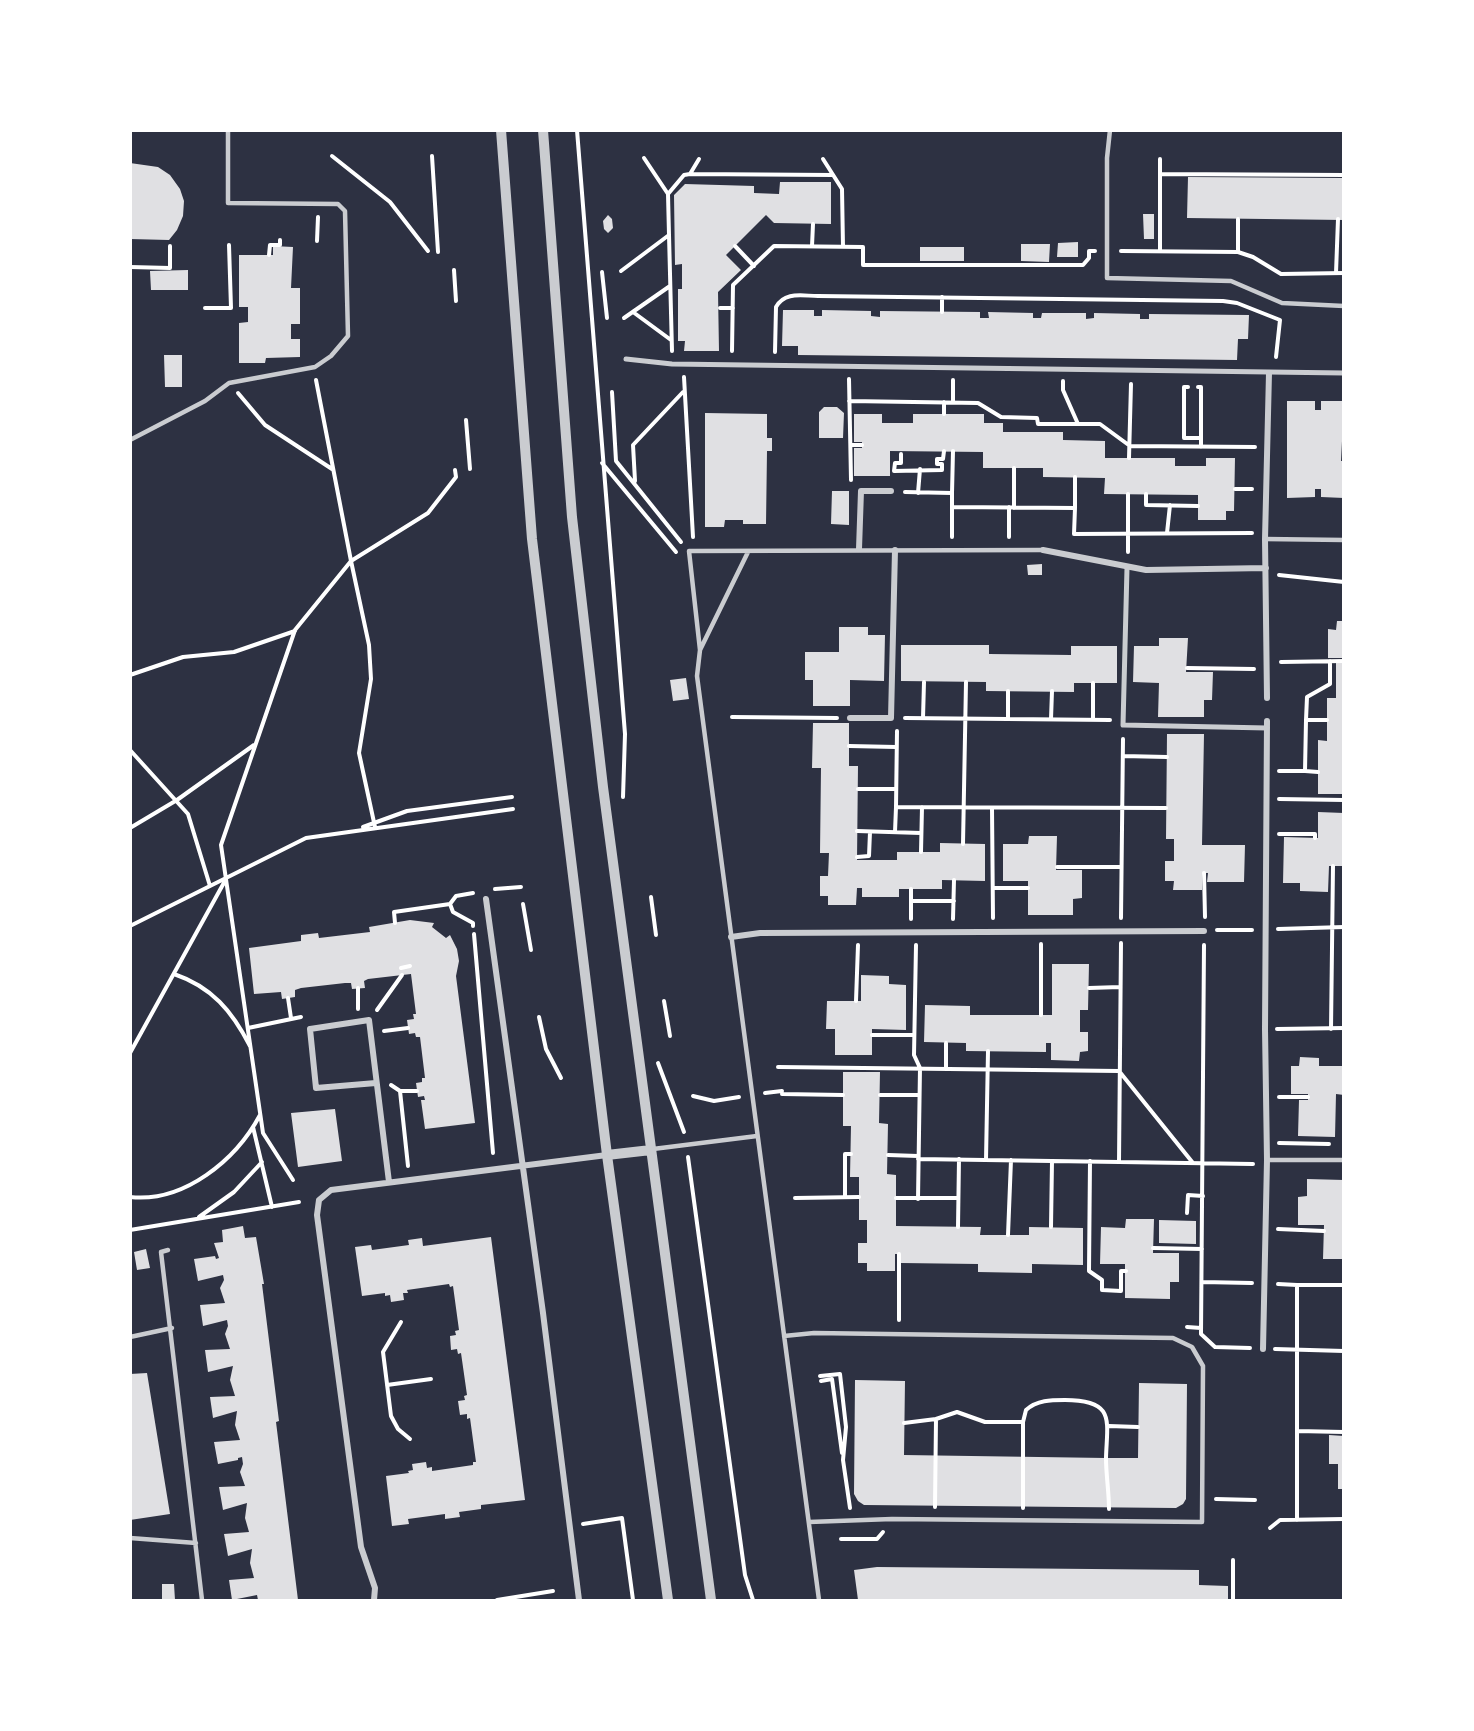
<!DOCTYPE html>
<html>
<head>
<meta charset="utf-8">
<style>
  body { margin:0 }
  #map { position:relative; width:1474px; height:1731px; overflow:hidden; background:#2d3142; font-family:"Alegreya Sans",sans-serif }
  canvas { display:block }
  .frame { position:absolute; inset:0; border:132px solid #fff; pointer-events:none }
</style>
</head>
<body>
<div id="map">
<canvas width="1474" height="1731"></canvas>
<div class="frame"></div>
</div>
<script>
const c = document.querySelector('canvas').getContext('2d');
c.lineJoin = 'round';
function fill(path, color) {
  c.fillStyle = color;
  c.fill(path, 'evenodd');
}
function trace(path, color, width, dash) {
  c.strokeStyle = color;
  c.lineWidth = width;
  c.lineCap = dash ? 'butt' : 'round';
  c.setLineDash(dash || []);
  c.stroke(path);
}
fill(new Path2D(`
  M130,163L158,167L170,175L180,189L184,201L183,216L177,230L169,240L130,239Z
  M1188,177L1344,178V220L1187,218Z
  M780,182H831V224L774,223L766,215L726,255L741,270L718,292L719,351H684L685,341H678V289H682V264L675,265L674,195L685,184L754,186V193L779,194Z
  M1143,214H1154V239H1144Z
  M608,215L612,219L613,228L608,233L604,229L603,221Z
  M1078,242V257H1057L1058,243Z
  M1021,244H1050L1049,262L1021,261Z
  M273,246L293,247L291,288H300V324H291V339H300V357L266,358L265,363H239V323L248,322V307H239V255H273Z
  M920,247H964V261H920Z
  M188,270V290H151L150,271Z
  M783,310H814V316H822V310L871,311V316L880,317V311L980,312V318H989L988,312L1033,313V318H1041L1042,313H1086V319L1094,318V313L1140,314V319H1149V314L1249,315L1248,339H1238L1237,360L798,355V346H782Z
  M164,355H182V387H165Z
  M1287,401H1315V410H1321V401H1344L1341,461H1344V498L1321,497V489H1315V497L1287,498Z
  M824,407H837L844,413L843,438H819V412Z
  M705,413L767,414V438H772V451H767L766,524H743V520H725L724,527H705Z
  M854,414H882V423H913V414H984V423H1003V432H1063V440L1105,441V458H1175V466H1206V458H1235L1234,511H1226V520H1198V495L1104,494L1105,478L1043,477V468H983V452L890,451V476H854V448H862V442H854Z
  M832,491H849V525L831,524Z
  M1042,564V575H1028L1027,565Z
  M1337,621H1344V658H1328V629L1336,630Z
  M839,627H868V635H885L884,681L850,680V706H813V680H805V652H839Z
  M1159,638H1188L1186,672H1213L1212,700H1204V717H1158L1159,683L1133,682L1134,646H1159Z
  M901,645H989V654L1071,655V646H1117V683H1074V692L986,691V682L901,681Z
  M1336,663H1344V794H1318V740L1327,741V698H1336Z
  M686,678L689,699L673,701L670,680Z
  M813,723H849V766H858L857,860H897V852H940V843L985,844V881L942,880V889H899V897H862V888H857L856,905H828V896H820V876H828L829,853H820L821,768H812Z
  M1167,734H1204L1202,845H1245L1244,882H1207L1208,873H1202V890H1173L1174,881H1165V861H1174V839H1166Z
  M1318,812L1344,813V866H1329L1328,892L1300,891V883H1283L1284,837L1318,838Z
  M1029,836H1057L1056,870H1082V898L1073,899V915H1028V881H1003V844H1028Z
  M410,920L434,923L432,927L446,938L450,935L457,949L459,961L456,976L475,1123L425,1129L421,1100H425L424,1096L418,1097L416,1083L422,1082V1078H425L420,1037H416L415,1033L409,1034L407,1020L414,1019L413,1014H416L411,974L368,979L364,981L365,988L352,989L351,983H345L301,988L295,990V997L282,999L281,992L254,994L249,948L301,941V935L318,933L319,938L370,932L369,927Z
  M1052,964H1089L1088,1010H1080V1032H1088V1051L1080,1052L1079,1061L1051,1060V1043H1046V1052L966,1051V1043L924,1042L925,1005L970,1006V1015H1052Z
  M861,975L889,976V984L906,985V1030L872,1029V1055H835V1029H826L827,1001H861Z
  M1300,1057L1319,1058V1066H1344V1095L1336,1094L1335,1137L1298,1136L1299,1100H1308V1094H1291V1066H1299Z
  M843,1072H880L879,1123L888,1124L887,1174L896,1175V1226L981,1227L980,1235H1029V1227L1083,1228V1265L1032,1264V1273L978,1272V1264L901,1263L899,1254H895V1271H867V1263H858V1243H867V1220H859V1177H850L851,1126H843Z
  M335,1109L342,1161L298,1167L291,1113Z
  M1307,1179L1344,1180V1259H1323L1324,1225H1298V1197L1307,1196Z
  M1126,1219H1154L1153,1253H1179V1282H1170V1299L1125,1298V1264H1100L1101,1227L1125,1228Z
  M1159,1220L1196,1221V1244L1159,1243Z
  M243,1226L245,1238L256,1237L264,1284H262L279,1421L276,1422L298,1600H258L257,1595L232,1600L229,1580L254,1578L250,1563L252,1549L228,1556L224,1534L249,1532L245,1518L247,1503L223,1510L219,1487L245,1486L240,1472L243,1464L242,1457L238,1458V1460L218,1464L214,1442L240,1440L235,1425L237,1411L213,1418L210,1397L235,1396L230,1380L233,1366L208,1372L205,1350L230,1349L225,1334L228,1326L227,1320L203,1326L200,1305L225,1303L220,1288L224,1280L223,1275L198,1281L194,1259L215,1256L216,1259L219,1258L214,1243L223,1242L222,1230Z
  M491,1237L525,1500L481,1505V1509L459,1512L460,1517L445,1519V1514L408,1519L409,1524L392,1526L386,1476L409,1473L408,1471L413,1470L412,1464L426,1462L427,1468L432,1467V1471L473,1465V1462H476L470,1418L467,1419V1414L460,1415L458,1401L465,1400L464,1396L467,1395L461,1353L458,1354L457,1349L451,1350L450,1336L456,1335L455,1331L459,1330L453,1286L450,1287L449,1284L407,1290L408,1293H403L404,1300L391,1302L390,1295L385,1296V1293L362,1296L355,1247L371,1245L372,1250L409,1245L408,1240L422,1238L423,1246Z
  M146,1249L150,1268L137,1270L134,1252Z
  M147,1373L170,1514L130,1520V1374Z
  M855,1380L905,1381L904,1455L1106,1458H1138L1139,1383L1187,1384L1186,1499L1183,1504L1176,1508L864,1505L858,1501L854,1494Z
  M1329,1435L1344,1436V1489H1338V1464H1329Z
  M877,1567L1199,1570V1585L1228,1586V1600H858L854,1570Z
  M162,1584H174L175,1600H162Z`), '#e0e0e3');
trace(new Path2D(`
  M577,130L625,734L623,797
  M332,156L390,202L428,251
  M432,156L438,252
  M644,158L668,194
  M823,159L842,189L843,247
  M1160,159V251
  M690,174L833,175
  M1160,174L1344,175
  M669,235L672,351
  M317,241L318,217
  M735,246L754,266
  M812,246L813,224
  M1121,251L1238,252L1253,257L1281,274L1344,273
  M1238,252V219
  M269,255L270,245H280V240
  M130,267L170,268V246
  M454,270L456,301
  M621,271L669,235L668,194L684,175L690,174L699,159
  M602,272L607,318
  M1336,273L1338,219
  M205,308H231L229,245
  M720,308H733
  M633,312L671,340
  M942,312V297
  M624,318L670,286
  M732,351L733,285L774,246L863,247V265H1083L1089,258V251H1095
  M775,352L776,307C785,291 802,296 818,296L1223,301L1237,303L1280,320L1276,357
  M684,377L693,537
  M849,379L851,480
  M953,380V402
  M1063,381V390L1078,424
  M1188,387H1184V438H1201
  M1198,387H1201V447
  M612,392L616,461L681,542
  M238,393L265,425L332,469
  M849,401L978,403L1001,417L1037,418L1038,424H1100L1130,446L1255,447
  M944,414V402
  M466,420L470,469
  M851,445H862
  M901,454V463H895L894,471L942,470V464H937V459H943L944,451
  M1129,458L1131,384
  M602,463L676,552
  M635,481L633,445L683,392
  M1235,489H1252
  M905,492L952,493V507L1075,508L1074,534L1252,533
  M918,493L920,469
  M952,493L953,451
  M1146,494V505L1198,506
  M1014,508V468
  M1075,508V477
  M1167,533L1170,505
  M952,537V507
  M1009,537V507
  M1128,552V494
  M1279,575L1344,582
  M1281,662L1344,661
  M1187,668L1254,669
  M130,675L183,657L234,652L295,631
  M1093,683V719
  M732,717L837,718
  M905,718L1110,720
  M923,718L924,682
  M1008,719V691
  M1051,719L1052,691
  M1306,720L1307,697L1330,684V661
  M897,731L896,807L1166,808
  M849,746L896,747
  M130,750L188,814L210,886
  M1123,756L1167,757
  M1279,771H1305L1306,720H1327
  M1305,771L1318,772
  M858,789H896
  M1279,799L1344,800
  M992,808L993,918
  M363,827L407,811L512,797
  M375,827L359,753L371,679L369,645L351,561L428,513L456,477L455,470
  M130,828L177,800L254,745
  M857,831L921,833
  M895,832L896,807
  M1279,834H1315V838
  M963,844L966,682
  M921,852L922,807
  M857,857L869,856L870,832
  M1057,867H1121
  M1204,873L1205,917
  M993,888H1028
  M495,889L521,887
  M911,889V919
  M651,897L656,935
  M911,901H954
  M523,904L531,950
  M1121,918L1123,739
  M953,919L954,880
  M395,923L394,912L450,904
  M130,926L306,838L513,809
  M473,926V923L453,912L450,904L456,896L473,893
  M1278,929L1344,927
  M1217,930H1252
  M474,934L493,1153
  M916,945L914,1055L920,1068L918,1199
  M1204,945L1201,1334L1215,1347L1250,1348
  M401,968L410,966
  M174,974C212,987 232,1011 250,1046
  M358,988V1009
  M1089,988L1120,987
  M288,998L291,1018
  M664,1001L670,1036
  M856,1001L858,945
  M377,1010L402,975
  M1041,1015V944
  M539,1017L546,1049L561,1078
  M248,1028L301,1017
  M1277,1029L1344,1028
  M1331,1029L1333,866
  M384,1031L408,1028
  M872,1035H914
  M130,1053L226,879
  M658,1063L684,1132
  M778,1067L1119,1071L1193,1163
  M946,1068V1043
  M391,1085L400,1091L408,1166
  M400,1091H417
  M765,1093L782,1091
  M782,1094L843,1095
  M880,1095H919
  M693,1096L714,1101L739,1097
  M1279,1097H1308
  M253,1127L272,1207
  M1279,1143L1329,1144
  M888,1155L918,1156
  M688,1157L745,1575L753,1600
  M918,1159L1253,1164
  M986,1160L988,1051
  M1090,1161L1089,1271L1102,1280V1290L1121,1291V1271H1126
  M1119,1162L1121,943
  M293,1180L263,1133L221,845L295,630L351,561L316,380
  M130,1197C184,1203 236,1160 260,1115
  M845,1197V1154H851
  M795,1198L859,1197
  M896,1198H958
  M1187,1213L1188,1195L1203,1196
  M199,1217L234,1192L262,1162
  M958,1227L959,1159
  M1051,1227L1052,1161
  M1278,1229L1324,1231
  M130,1230L299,1202
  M1008,1235L1011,1160
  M1153,1248L1202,1249
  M899,1254V1320
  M1202,1282L1252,1283
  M1278,1284L1297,1285V1520
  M1297,1285H1344
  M401,1322L383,1352L391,1416L398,1429L410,1439
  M1187,1327L1201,1328
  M1275,1349L1344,1351
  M820,1376L840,1374L846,1427L843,1460L850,1508
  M821,1381L832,1379L842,1453
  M387,1385L431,1379
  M904,1423L936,1419
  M1109,1426L1138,1427
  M1297,1431L1344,1432
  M1216,1499L1255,1500
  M935,1507L936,1419L957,1412L985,1422H1023L1026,1410C1037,1400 1051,1400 1065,1400C1116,1400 1107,1421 1106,1458C1106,1475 1109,1492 1109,1509
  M1023,1508V1422
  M583,1524L622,1518L633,1600
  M1270,1528L1280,1520L1344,1519
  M841,1539H877L883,1532
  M497,1600L553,1591
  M1233,1600V1560`), '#fff', 4);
trace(new Path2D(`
  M1110,130L1107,158V278L1231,281L1282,303L1344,306
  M130,440L205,401L229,383L315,367L331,356L348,336L345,211L338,204L228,203V130
  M1265,539L1344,540
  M700,650L748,552
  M653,1149L757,1136
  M1267,1160H1344
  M168,1250L161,1252L202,1600
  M784,1336L814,1333L1173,1338L1192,1347L1203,1366L1202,1522L892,1519L809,1522
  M130,1337L172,1328
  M130,1538L196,1543
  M819,1600L697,676L700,650L689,551L1043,550`), '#caccd0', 4.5);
trace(new Path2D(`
  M626,359L672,364L1344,373
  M1127,568L1123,725L1267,728`), '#caccd0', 5);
trace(new Path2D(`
  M859,549L861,491H891
  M1043,550L1146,570L1266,568
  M1267,698L1265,539L1269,373
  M850,718H891L895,550
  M486,899L543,1313L579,1600
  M731,937L760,933L1204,931
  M376,1083L316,1088L310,1029L369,1020L389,1182
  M1263,1349L1267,1160L1265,1029L1267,721
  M374,1600L375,1588L361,1547L317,1215L319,1200L331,1190L607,1155`), '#caccd0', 6);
trace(new Path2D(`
  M501,130L532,539L607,1155L668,1600
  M543,130L572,517L603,787L711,1600
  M607,1155L651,1150`), '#caccd0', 10);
</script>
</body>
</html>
